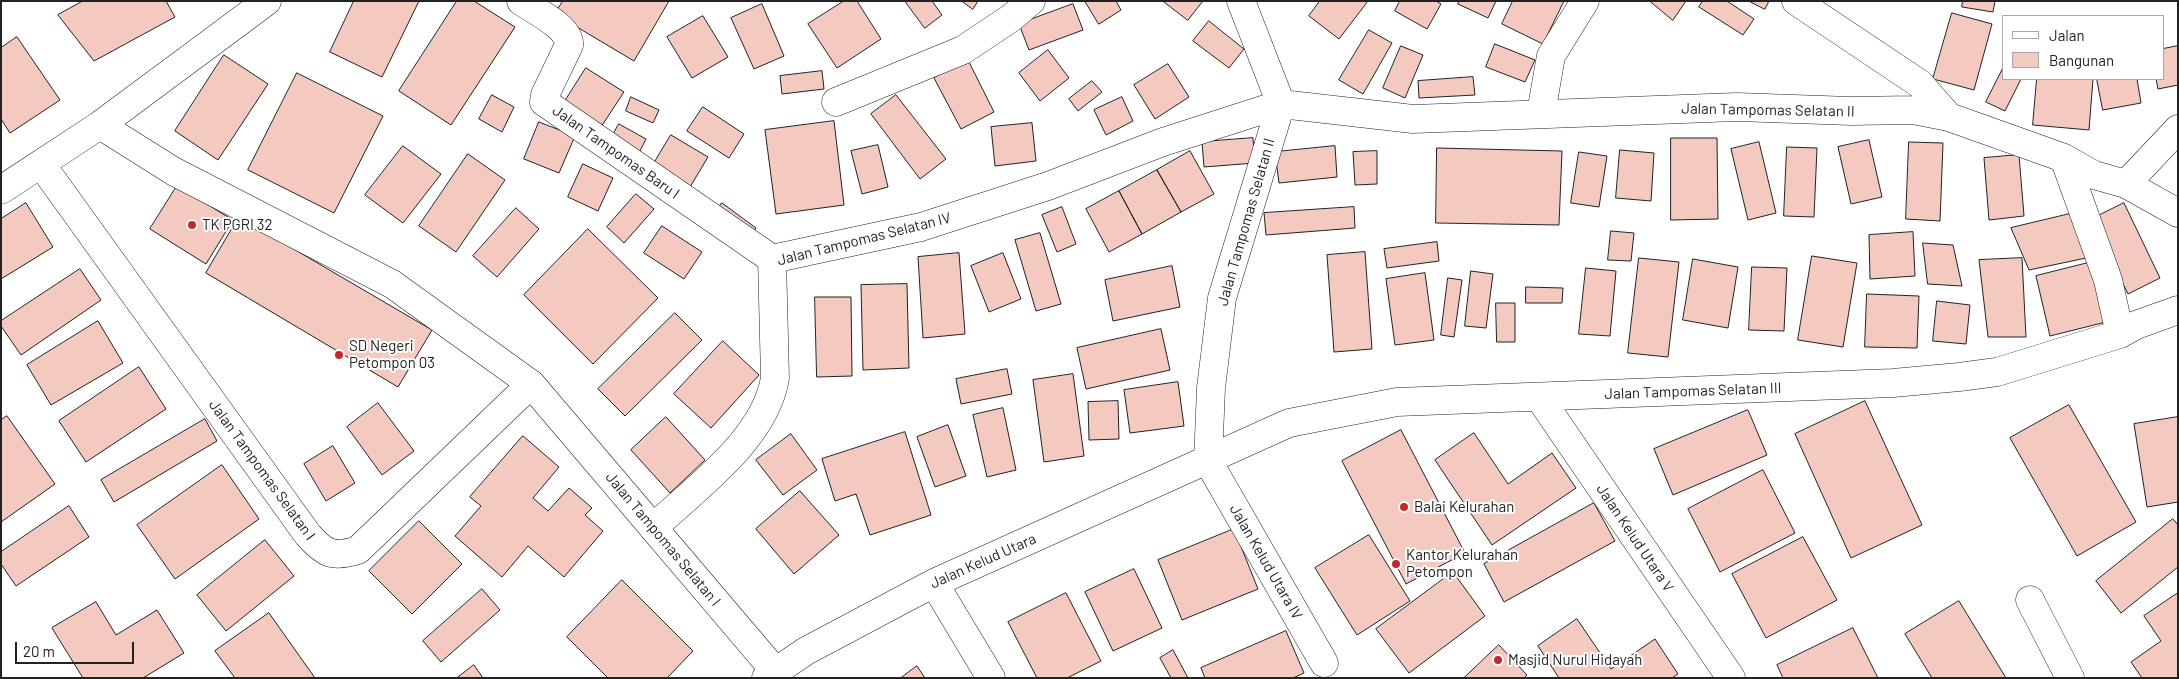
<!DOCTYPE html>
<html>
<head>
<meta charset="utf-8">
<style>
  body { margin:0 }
  #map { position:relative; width:2179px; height:679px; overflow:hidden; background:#fff; font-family:Barlow,sans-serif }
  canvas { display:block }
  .frame { position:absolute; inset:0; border:2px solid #222; pointer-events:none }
  .legend { position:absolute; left:2002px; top:15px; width:162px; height:65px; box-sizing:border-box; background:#fff; border:1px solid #a7a7a7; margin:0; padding:6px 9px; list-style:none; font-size:15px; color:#222 }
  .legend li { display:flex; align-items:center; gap:10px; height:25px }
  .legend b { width:25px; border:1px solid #a7a7a7 }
  .scale { position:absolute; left:15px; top:642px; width:119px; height:22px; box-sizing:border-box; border:2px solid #222; border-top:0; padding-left:6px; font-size:15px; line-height:18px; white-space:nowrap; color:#222; -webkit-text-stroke:4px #fff; paint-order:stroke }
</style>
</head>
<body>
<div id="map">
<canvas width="2179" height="679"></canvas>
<div class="frame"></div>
<ul class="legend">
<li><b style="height:6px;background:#fff"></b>Jalan</li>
<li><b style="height:14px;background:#f3c9c0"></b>Bangunan</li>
</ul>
<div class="scale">20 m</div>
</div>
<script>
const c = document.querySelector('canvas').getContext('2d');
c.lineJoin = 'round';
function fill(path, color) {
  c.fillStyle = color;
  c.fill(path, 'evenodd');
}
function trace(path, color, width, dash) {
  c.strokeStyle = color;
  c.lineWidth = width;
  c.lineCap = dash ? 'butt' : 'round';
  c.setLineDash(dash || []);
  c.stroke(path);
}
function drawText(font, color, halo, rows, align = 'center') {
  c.font = font + ' Barlow,sans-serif';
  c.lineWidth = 4;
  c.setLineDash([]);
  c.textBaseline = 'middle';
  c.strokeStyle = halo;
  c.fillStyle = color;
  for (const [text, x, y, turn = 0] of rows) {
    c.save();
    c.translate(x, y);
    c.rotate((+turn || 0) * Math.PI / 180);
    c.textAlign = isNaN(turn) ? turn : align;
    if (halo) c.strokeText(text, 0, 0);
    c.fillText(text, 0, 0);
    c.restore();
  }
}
const building = new Path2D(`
  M83,1H166L175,17L94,61L58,15Z
  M354,1H419L382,77L330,52Z
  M457,1H474L515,27L451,125L399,91Z
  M563,1H669L634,61L555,14Z
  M844,1H857L881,39L837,68L808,24Z
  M905,1H932L942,15L925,28Z
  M962,1H978L973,9Z
  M1085,1H1116L1121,10L1099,24Z
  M1163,1H1203L1188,20Z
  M1320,1H1368L1339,39L1309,16Z
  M1400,1H1436L1441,4L1427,29L1395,11Z
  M1460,1H1496L1488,18L1458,4Z
  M1513,1H1564L1543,44L1502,24Z
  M1650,1H1686L1673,20Z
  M1703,1H1727L1754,19L1743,35L1699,7Z
  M1749,1H1769L1765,9Z
  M1963,1H1995L1993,12L1962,7Z
  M762,4L784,56L754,69L731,18Z
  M1073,4L1083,30L1029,50L1019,24Z
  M1952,13L1992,24L1974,90L1933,79Z
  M703,16L728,57L692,78L667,37Z
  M1209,21L1244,49L1229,68L1193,41Z
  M1369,30L1392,43L1363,94L1339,80Z
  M17,37L60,100L10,133L1,119V48Z
  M1495,44L1535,60L1525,82L1486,67Z
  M1401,46L1423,55L1405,98L1383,88Z
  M2178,46V85L2158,89L2156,79H2163V49Z
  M1048,50L1069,78L1040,101L1019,73Z
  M224,55L268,84L218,160L175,131Z
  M968,60L994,112L961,129L934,78Z
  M1168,64L1189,97L1155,119L1134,85Z
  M586,68L624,92L599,130L562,106Z
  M2003,68V79H2021L2005,111L1986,102Z
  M822,71L824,89L782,94L780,76Z
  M297,73L383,116L334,213L248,170Z
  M1473,77L1475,95L1419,98L1418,81Z
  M2037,79H2093L2089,130L2033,125Z
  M2097,79H2137L2141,103L2103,110Z
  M1092,81L1102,92L1078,111L1069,99Z
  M492,95L514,107L502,132L479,119Z
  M896,95L946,159L920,179L871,114Z
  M631,97L659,110L653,123L626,111Z
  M1122,97L1133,121L1106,135L1094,110Z
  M703,107L744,134L729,158L687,131Z
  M834,121L844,205L776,214L765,130Z
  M539,122L575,136L559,173L524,159Z
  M1032,123L1036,161L995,166L991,127Z
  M619,124L646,139L636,159L608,144Z
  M671,135L708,157L690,187L653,165Z
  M1253,138L1255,163L1204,167L1202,142Z
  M1671,138H1717L1718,219L1671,220Z
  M1869,140L1882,197L1851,204L1838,147Z
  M1759,142L1776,213L1748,220L1731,149Z
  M1909,142L1943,143L1940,221L1906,219Z
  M878,145L888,187L862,194L851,151Z
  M403,146L441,174L403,223L365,195Z
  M1335,146L1337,177L1279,183L1275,152Z
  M1787,147L1817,148L1814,217L1784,216Z
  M1437,148L1562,151L1559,225L1436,223Z
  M1620,150L1654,153L1651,201L1616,198Z
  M1190,151L1214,194L1181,212L1157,170Z
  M1377,151V184L1355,185L1353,152Z
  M1579,152L1607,156L1599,207L1571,203Z
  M468,154L505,180L456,252L419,226Z
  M2019,155L2024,216L1989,220L1984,158Z
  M583,164L613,178L598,211L568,197Z
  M1157,170L1181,212L1142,234L1119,191Z
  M177,186L233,220L206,264L150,229Z
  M1119,191L1142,234L1109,252L1086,209Z
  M636,194L654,209L624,243L607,227Z
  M26,203L53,247L1,279V219Z
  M722,203L756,228L751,236L717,210Z
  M2124,203L2160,278L2128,294L2092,219Z
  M1062,207L1076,244L1057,252L1042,215Z
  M1354,207L1355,228L1266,235L1264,213Z
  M516,208L539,229L497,277L473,256Z
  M2078,212L2091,257L2029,270L2011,228Z
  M239,217L432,330L398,387L206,273Z
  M662,226L702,252L684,279L644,253Z
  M588,229L658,298L593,364L524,295Z
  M1611,231L1634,233L1631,261L1608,260Z
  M1913,232L1915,276L1870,279L1869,235Z
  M1040,233L1061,304L1036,311L1015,240Z
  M1437,242L1439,261L1387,268L1384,249Z
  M1923,243L1953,245L1962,286L1928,284Z
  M1365,252L1372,349L1334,352L1327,255Z
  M959,253L965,334L923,338L918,257Z
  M1003,253L1021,299L989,312L971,266Z
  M1812,256L1857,263L1843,347L1798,340Z
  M1639,258L1679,262L1668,357L1628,353Z
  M2022,258L2026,337H1988L1979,260Z
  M1693,259L1738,267L1728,328L1683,320Z
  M2096,261L2110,321L2050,336L2036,276Z
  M1172,266L1180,307L1113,321L1105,280Z
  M1752,267L1787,268L1784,331L1749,330Z
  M1586,268L1616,271L1610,336L1579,334Z
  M80,269L101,300L21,355L1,326V321Z
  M1471,271L1493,274L1486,328L1465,326Z
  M1425,273L1434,340L1395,345L1386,279Z
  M1448,278L1462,280L1454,337L1441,335Z
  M907,284L909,368L863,370L861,285Z
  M1526,287L1563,288L1562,303H1526Z
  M1867,294L1919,296L1917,348L1865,347Z
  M815,297H851L852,376L817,377Z
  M1937,301L1970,305L1966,344L1933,341Z
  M1496,303H1515V342H1497Z
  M675,313L702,340L625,416L598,389Z
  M98,321L123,363L51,405L27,365Z
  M1161,329L1170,370L1086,389L1077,348Z
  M723,341L759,375L711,428L674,394Z
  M139,367L166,409L86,462L59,421Z
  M1007,369L1012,394L961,404L956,379Z
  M1073,374L1084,456L1044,462L1033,380Z
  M1178,382L1184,426L1130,433L1124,390Z
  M1118,401L1119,439L1089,440L1088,402Z
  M1865,401L1922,525L1851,558L1795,434Z
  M378,403L414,451L382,475L347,427Z
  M2069,405L2136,522L2077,556L2010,438Z
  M1003,408L1016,470L987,477L973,415Z
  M1748,410L1767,455L1673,495L1654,449Z
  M7,416L55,484L1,522V420Z
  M666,417L705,460L670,493L631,450Z
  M2178,417V502L2147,507L2134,424Z
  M205,419L217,441L114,502L101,480Z
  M948,425L966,476L935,487L917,437Z
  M1401,430L1465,553L1406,584L1342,461Z
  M905,432L931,515L870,535L856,494L835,501L822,459Z
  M1474,433L1508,484L1552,453L1576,488L1492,545L1435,460Z
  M791,434L817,470L783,495L756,460Z
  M523,436L559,467L533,498L548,511L569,488L592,508L585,515L603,531L564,577L528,546L502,577L455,536L481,506L470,497Z
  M333,446L355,483L326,501L304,464Z
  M222,465L259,519L175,579L137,525Z
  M1763,470L1795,533L1720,572L1688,509Z
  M800,491L839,535L794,574L756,529Z
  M1594,503L1615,541L1504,602L1484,564Z
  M69,506L89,537L16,586L1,564V552Z
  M2173,519L2178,525V567L2121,613L2096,581Z
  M419,521L462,564L412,614L369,571Z
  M1234,529L1258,589L1182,620L1158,560Z
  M1369,535L1410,601L1357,635L1315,568Z
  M1803,537L1837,600L1766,638L1732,574Z
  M265,540L294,576L226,631L197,595Z
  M1134,569L1162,628L1113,651L1085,592Z
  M1453,572L1485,616L1409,673L1376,629Z
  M622,580L693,651L667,678H608L567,637Z
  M482,589L500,610L441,662L423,641Z
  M1066,593L1101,661L1067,678H1037L1008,622Z
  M2178,593V678H2142L2131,662L2161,641L2144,616Z
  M1959,601L2006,678H1932L1905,634Z
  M96,602L116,635L157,610L184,653L143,678H83L52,628Z
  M269,613L315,678H235L215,651Z
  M1577,619L1611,669L1655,639L1678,674L1672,678H1559L1538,646Z
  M1853,628L1878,678H1783L1777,665Z
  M1286,631L1304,673L1293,678H1205L1201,668Z
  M1499,645L1527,675L1524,678H1464Z
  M1173,650L1188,678H1171L1160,658Z
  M474,665L483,678H457Z
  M917,666L925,678H901Z`);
fill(building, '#f3c9c0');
trace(building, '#222', 1);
const minor = new Path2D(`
  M521,1C535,11 571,28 569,45L545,95L544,102L772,259
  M1796,1L1920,84L1949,117
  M836,102L963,50L1011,18L1031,1
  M1541,113L1551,56L1585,1
  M100,125L173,171L392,284L531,384L775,671
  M2064,158L2094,175L2126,184L2178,213
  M41,164L308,535C325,554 333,558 358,550L531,384
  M2126,184L2178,129
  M1,190L100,125L267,1
  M1539,397L1731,678
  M1208,461L1211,388L1222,298L1281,104L1241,1
  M1208,461L1324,663
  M653,528C697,487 765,439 775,378L772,259L921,227L1048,186L1163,142L1281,104L1413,119L1737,107L1851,111L1913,110L1949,117L2064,158L2108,280L2120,334
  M934,583L991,678
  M2030,600L2070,678
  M766,678L806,651L934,583L1289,423L1397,402L1893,383L1959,377L1997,372L2120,334L2136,325L2178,310`);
trace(minor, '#222', 29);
trace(minor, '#fff', 28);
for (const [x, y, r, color] of [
  [192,225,5,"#c62828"],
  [339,355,5,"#c62828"],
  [1404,507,5,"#c62828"],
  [1396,564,5,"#c62828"],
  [1498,660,5,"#c62828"]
]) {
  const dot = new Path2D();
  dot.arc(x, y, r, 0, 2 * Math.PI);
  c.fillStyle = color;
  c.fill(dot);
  trace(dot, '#fff', 2);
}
drawText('15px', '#222', '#fff', [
  ["Jalan Tampomas Selatan II",1768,110,1],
  ["Jalan Tampomas Baru I",616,152,35],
  ["Jalan Tampomas Selatan II",1246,222,-74],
  ["Jalan Tampomas Selatan IV",864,239,-14],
  ["Jalan Tampomas Selatan III",1693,391,-2],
  ["Jalan Tampomas Selatan I",262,470,54],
  ["Jalan Kelud Utara V",1635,538,56],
  ["Jalan Tampomas Selatan I",663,539,50],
  ["Jalan Kelud Utara",983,561,-24],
  ["Jalan Kelud Utara IV",1266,562,60]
]);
drawText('15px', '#222', '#fff', [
  ["TK PGRI 32",202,225],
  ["SD Negeri",349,346],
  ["Petompon 03",349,363],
  ["Balai Kelurahan",1414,507],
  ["Kantor Kelurahan",1406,555],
  ["Petompon",1406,572],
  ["Masjid Nurul Hidayah",1508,660]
], 'left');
</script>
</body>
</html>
